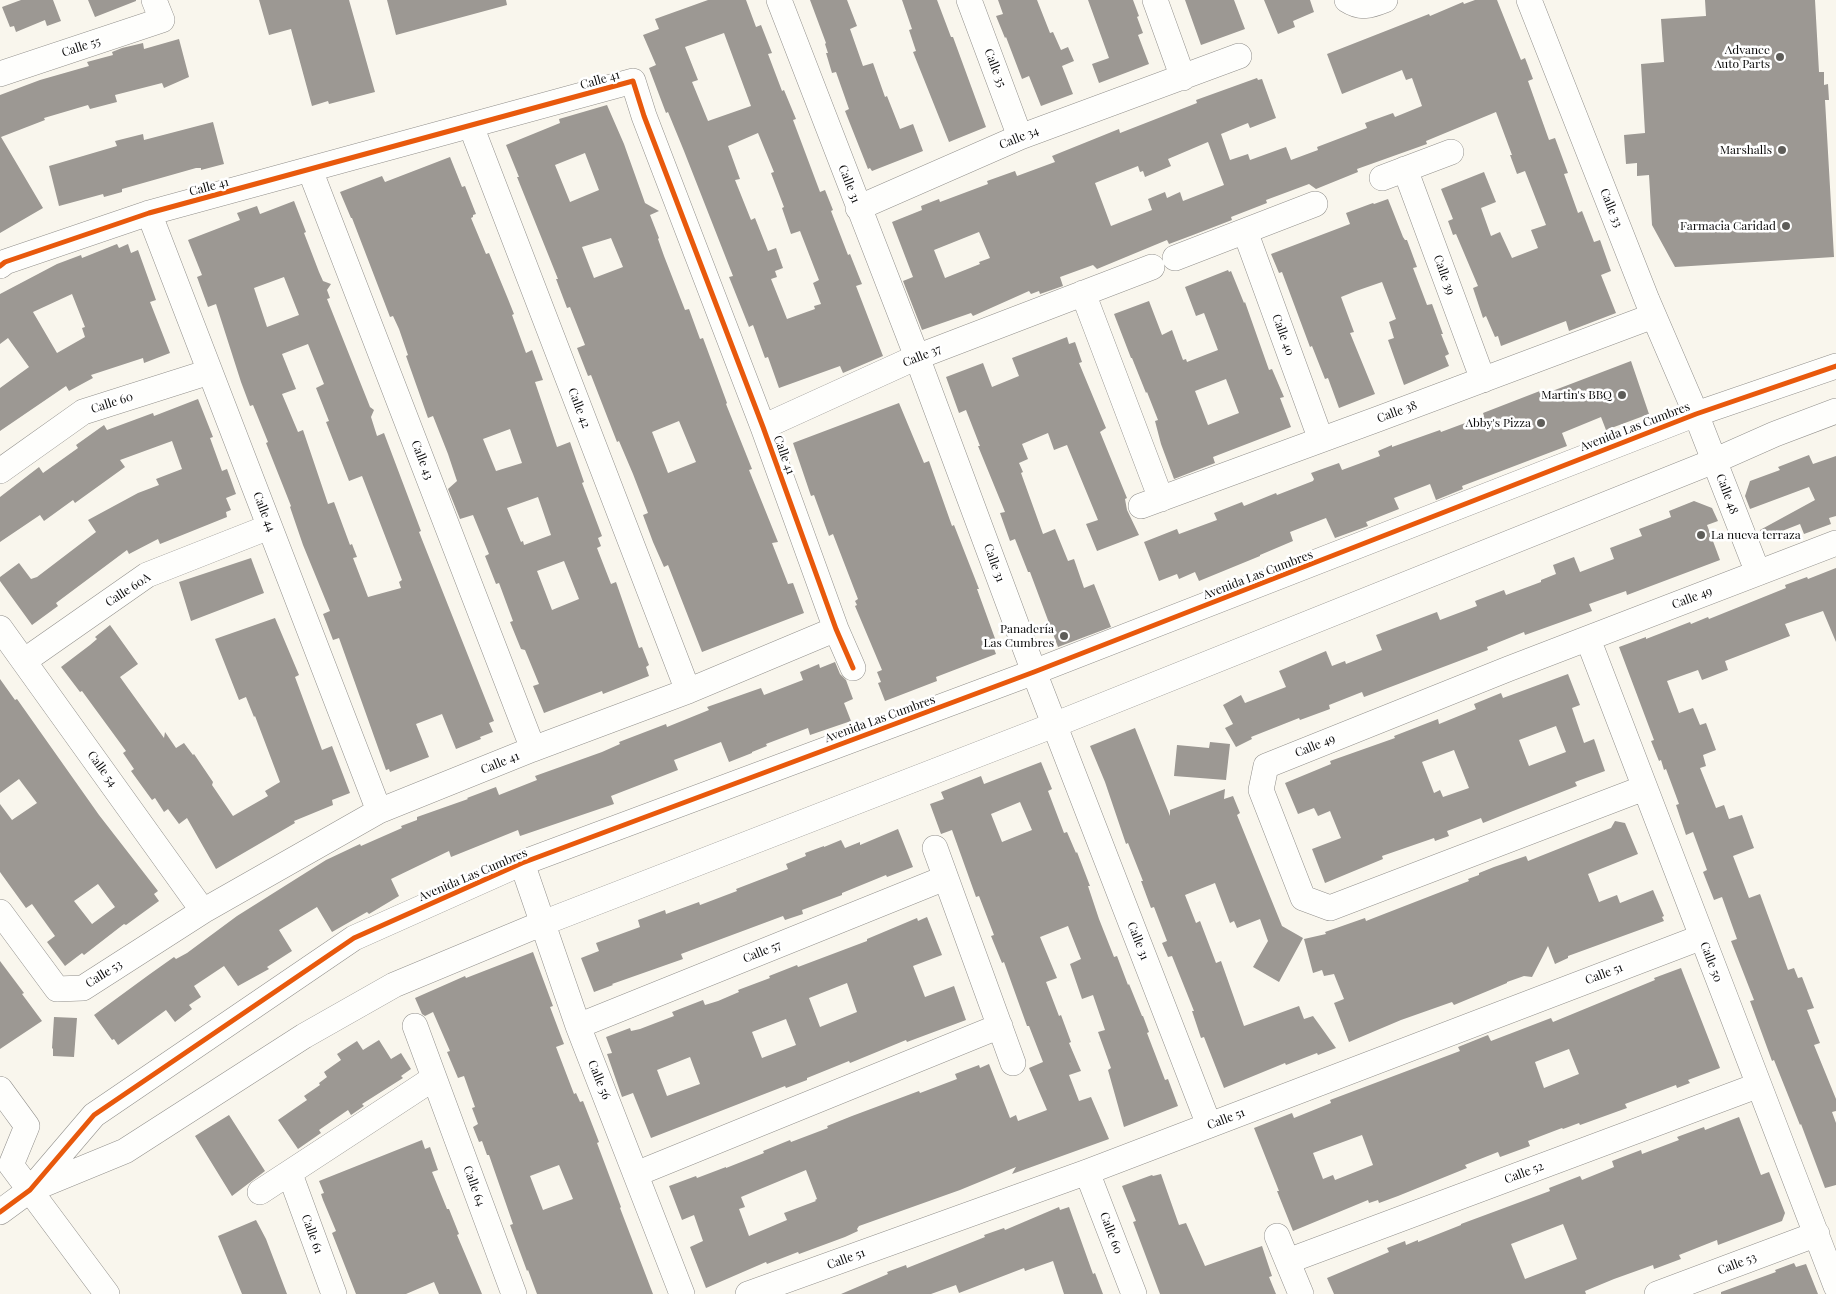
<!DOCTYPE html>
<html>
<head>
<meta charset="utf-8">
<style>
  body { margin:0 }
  canvas { display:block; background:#f9f6ed }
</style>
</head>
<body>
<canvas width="1836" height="1294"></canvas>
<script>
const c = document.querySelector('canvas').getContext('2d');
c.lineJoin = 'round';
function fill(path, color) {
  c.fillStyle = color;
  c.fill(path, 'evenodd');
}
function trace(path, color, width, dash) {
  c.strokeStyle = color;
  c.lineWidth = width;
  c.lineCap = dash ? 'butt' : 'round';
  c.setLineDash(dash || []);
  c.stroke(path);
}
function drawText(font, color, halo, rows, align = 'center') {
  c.font = font + ' "Playfair Display",serif';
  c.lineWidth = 5;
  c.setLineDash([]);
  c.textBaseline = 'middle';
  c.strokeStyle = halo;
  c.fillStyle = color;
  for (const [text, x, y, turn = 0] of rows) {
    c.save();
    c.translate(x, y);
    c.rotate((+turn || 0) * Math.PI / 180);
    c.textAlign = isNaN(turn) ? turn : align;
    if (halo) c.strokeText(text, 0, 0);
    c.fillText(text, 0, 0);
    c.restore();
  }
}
fill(new Path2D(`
  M21,0H53L61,21L47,26L45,20L16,32L14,26L10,27L2,7Z
  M88,0H136V1L95,17Z
  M259,0H349L375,92L329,104L328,101L312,106L291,29L269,35Z
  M387,0H506L507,5L396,35Z
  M708,0H746L756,27L761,25L772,53L768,54L782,91L784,90L796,119L793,120L820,192L825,190L833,210L831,211L848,255L850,254L862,284L856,286L883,356L843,373L840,366L779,388L768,357L765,358L753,325L749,327L729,277L733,276L684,151L668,112L666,113L649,68L656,65L643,35L659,29L655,19ZM724,33L751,106L708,121L692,82L698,80L685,47ZM758,133L774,172L771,173L784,207L782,208L791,234L800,231L819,280L813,283L821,304L814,306L815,309L787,319L771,279L777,277L775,271L783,268L776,248L768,251L755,218L751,220L735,180L740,179L728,146Z
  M810,0H847L857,26L850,29L863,66L873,63L885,97L887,96L900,129L913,124L923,151L872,171L870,168L868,169L845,111L849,109L836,72L832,73L826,53H828L825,44L826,43Z
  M902,0H937L951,37H953L986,127L949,142L913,52L916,51L909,30L912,29Z
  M998,0H1037L1050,33L1053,32L1061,50L1068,47L1074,61L1062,66L1073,94L1041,106L1029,76L1022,79L1006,37L1005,38L996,16L1003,14Z
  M1088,0H1133L1139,16L1137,17L1143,33L1138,35L1149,64L1099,83L1092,64L1109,58Z
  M1185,0H1234L1245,29L1201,45Z
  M1264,0H1310L1314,12L1293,21L1295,27L1278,34Z
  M1475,0H1497L1521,60L1525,58L1533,79L1528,81L1549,140L1555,138L1568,173L1564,174L1578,213L1582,211L1594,242L1600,240L1611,271L1601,275L1616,313L1569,331L1566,321L1501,346L1498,336L1495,337L1486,316L1483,318L1473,288L1478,286L1456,234L1453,235L1448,221L1453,219L1441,189L1484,172L1496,202L1481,208L1491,236L1500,232L1512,258L1538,248L1531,230L1546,225L1525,171L1517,174L1510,155H1512L1496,112L1426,141L1427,144L1357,169L1358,172L1316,189L1309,184L1266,200L1267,203L1231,217L1232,220L1193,235L1169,244L1167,240L1097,269L1093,265L1060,277L1063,286L1040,294L1039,291L1031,294L1029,291L973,316L971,313L922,330L903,281L913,277L892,222L922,210L921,206L939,199L940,202L988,184L987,181L1015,171L1017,176L1055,162L1052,156L1119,129L1120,133L1197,103L1196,100L1257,78L1258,80L1262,79L1276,118L1250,128L1248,123L1221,134L1230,160L1248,154L1250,160L1286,147L1291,160L1318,150L1317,147L1367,128L1365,123L1393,113L1395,117L1422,106L1412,78L1406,80L1402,70L1342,94L1327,54L1429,14L1430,16L1463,2L1464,4ZM1208,142L1224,185L1183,201L1180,192L1167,198L1165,192L1148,199L1152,210L1111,226L1095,183L1138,166L1140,172L1143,171L1145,177L1171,166L1168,159ZM979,232L990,258L979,262L980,264L945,278L934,250Z
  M1705,0H1815L1819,72H1824V85L1828,84L1829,100H1825L1834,257L1675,267L1652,225L1649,175L1637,176V163L1626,164L1624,135L1645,133L1641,64L1664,62L1661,19L1706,16Z
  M179,39L189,77L164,88L162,83L115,95L117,102L90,109L88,105L44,118L45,120L1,137L43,208L0,233V95L40,80L89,66L87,62L113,55L112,52L122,48L143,43L144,49Z
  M607,105L624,144L645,203L659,211L650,215L659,238L658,239L664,256L685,310L689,309L700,339L703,338L727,403L726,404L752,469L749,470L778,542L772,543L788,584L793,583L804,613L702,652L668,565L664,567L653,542L643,515L648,513L633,474L619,441L617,442L591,375L588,376L577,348L585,345L570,307L567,308L556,279H558L517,177H519L506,145L560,123L559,119ZM585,153L599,190L570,202L555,165ZM611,238L623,267L594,278L582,247ZM679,421L696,462L668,473L652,432Z
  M213,122L224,164L201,170V168H196L122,189V192L104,197L103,194L59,206L49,166L117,146L115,141L143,134L144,140Z
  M450,157L462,187L465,186L476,214L473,215V217L471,218L486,254L489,253L508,299L514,314L512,315L526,353L532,350L543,380L535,382L557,447L570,442L584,482L582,483L602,536L598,538L601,546L597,548L611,584L616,582L639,648L642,647L649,665L646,667L649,676L603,694L602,691L544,713L533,686L539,684L525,650L521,649L510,622L513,621L499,583L496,584L485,556L489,554L473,515L460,519L448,489L457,481L448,454L433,416L428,418L406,356L408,355L399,329L393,316L390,317L352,218H351L340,192L382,176L385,182ZM510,429L522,463L496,471L483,439ZM538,497L551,535L524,545L523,541L521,542L507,508ZM564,561L579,599L552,610L537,571Z
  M1388,199L1403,237L1405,240H1407L1417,267L1413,268L1427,305L1432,304L1443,334H1441L1449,354L1445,356L1449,366L1404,385L1388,340L1394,338L1389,322L1396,319L1382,282L1356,291L1341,297L1354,332L1350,333L1375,394L1339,408L1328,378L1325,379L1312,346L1310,347L1282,272L1279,273L1271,254L1350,224L1346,213L1373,203L1374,204Z
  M294,201L306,232L304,233L319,272L323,281L331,284L327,290L330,298L327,299L370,407L374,410L371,417L377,436L384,433L421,531L419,532L494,721L489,723L493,732L480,737L481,739L456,749L442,714L416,724L429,757L390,772L389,769L386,770L339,638L333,640L323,614L330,611L303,545L290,507L291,506L266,443L268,442L253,405L250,406L241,382L216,304L208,307L197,277L202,275L188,240L240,220L237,213L257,206L260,214ZM284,277L299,315L267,327L254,288ZM308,344L324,384L316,388L329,421L326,422L349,481L362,476L402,580L399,582L401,588L368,597L353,558L357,557L352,544L350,545L334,502L328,504L303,430L298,432L282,394L296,389L282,354Z
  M117,244L119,248L128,244L131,253L138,250L156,300L150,302L170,353L144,363L143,358L91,375L93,378L69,391L66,386L0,431V388L29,367L8,338L0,344V294L57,264L81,255L82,258ZM72,294L85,327L82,328L85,337L57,353L33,312Z
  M1228,270L1229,272L1231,271L1244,303L1245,302L1269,370L1272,369L1284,397L1280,398L1291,427L1213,457L1215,463L1174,479L1161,444L1155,421L1158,420L1147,392L1146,393L1132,358H1131L1114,314L1149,301L1162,335L1172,330L1183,360L1186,359L1187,362L1218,350L1204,313L1196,316L1185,287ZM1226,379L1239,413L1208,425L1195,391Z
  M1067,337L1069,344L1075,342L1082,362L1079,363L1106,428L1100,432L1127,498L1125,499L1127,510L1139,535L1097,551L1086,524L1098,520L1067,445L1054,450L1048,433L1022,444L1028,459L1019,463L1023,472L1021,473L1043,534L1055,529L1068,561L1074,559L1084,588L1094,584L1111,627L1058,647L1030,572H1028L1015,539L1010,541L1000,513L1005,512L978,446H980L966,410L959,413L946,377L983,363L992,387L1019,376L1012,358Z
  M1631,361L1649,414L1606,430L1601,417L1562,433L1567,446L1462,486L1463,489L1436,500L1430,484L1394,498L1399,509L1366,522L1368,526L1335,538L1326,518L1290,532L1293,541L1260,555V556L1199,581L1195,572L1179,579L1177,574L1159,581L1144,542L1177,529L1179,534L1217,520L1214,513L1242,502L1244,506L1276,493L1277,495L1313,481L1314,479L1311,473L1339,463L1342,470L1380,456L1378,451L1392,445V447L1440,430L1441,432L1484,416L1483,413L1545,389L1547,393Z
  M198,399L213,437L210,438L222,471L227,469L236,494L226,498L231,510L226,512L227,517L160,544L158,539L129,554L127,550L56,603L58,606L32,625L0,581V577L19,563L31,579L37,577L96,532L88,520L138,493L159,485L156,479L182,469L172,441L120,460L125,467L75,503L73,500L44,521L40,515L0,542V497L39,467L43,473L78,448L76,445L104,425L107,430L153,413L154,416Z
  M899,403L924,463L929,461L952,526L954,525L979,589H977L997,644L993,646L996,654L936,677L937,681L885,701L878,683L881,682L877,672L882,670L855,606L857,605L855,601L858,599L833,534L829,536L814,495L811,496L793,443Z
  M1809,455L1813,464L1836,456V516L1829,518L1831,524L1804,534L1800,524L1764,538L1760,530L1815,500L1809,487L1750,509L1745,496L1750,481L1780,470L1778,467Z
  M1694,501L1712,508L1718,521L1707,525L1720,560L1627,595L1626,591L1589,604L1592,611L1525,635L1524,632L1487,647L1488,650L1364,697L1362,692L1329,705L1330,709L1300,720L1299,718L1251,737L1252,739L1236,747L1225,728L1233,724L1223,705L1241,695L1245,703L1286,687L1279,671L1326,651L1332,666L1345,661L1346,664L1382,650L1376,635L1437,612L1440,620L1477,606L1475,601L1504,590L1506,595L1541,582V580L1556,574L1553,565L1574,557L1580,572L1614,559L1610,548L1642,536L1639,529L1671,517L1669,511Z
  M251,558L264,593L191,621L179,582Z
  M1836,568V642L1823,611L1785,624L1790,636L1725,661L1728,670L1702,680L1698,670L1667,681L1679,713L1693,708L1700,725L1706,723L1716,750L1703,755L1706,766L1700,768L1716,808L1724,805L1729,819L1742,815L1754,848L1733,856L1749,898L1760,894L1788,970L1794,968L1798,978L1802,977L1814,1008L1807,1010L1820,1043L1814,1045L1836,1099V1111L1832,1112L1836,1123V1185L1825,1188L1801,1124L1800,1125L1774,1060L1772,1061L1750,1001L1754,1000L1731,941L1737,939L1722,897L1714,900L1703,872L1707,870L1693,832L1686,835L1676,805L1679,804L1666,769L1664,770L1661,760L1659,761L1651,741L1654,740L1619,647L1646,637V639L1690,622L1691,624L1708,617L1709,619L1786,588L1785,585L1807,577L1808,579Z
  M275,618L299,675L295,677L322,750L332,746L350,793L332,800L333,805L294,821L295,823L216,869L187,818L179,824L168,809L164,812L155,798L152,800L131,771L134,769L123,753L126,751L82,691L80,692L61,667L90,645L97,639L95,637L110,625L138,664L120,677L164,738L165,732L176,748L184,743L193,755L194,754L213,782L212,785L233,816L268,796L265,791L280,782L255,716L254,717L246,697L239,700L215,639Z
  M835,662L840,674L846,680L853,699L844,703L851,721L810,735L808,728L766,744L767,746L752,752V753L729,762L721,742L674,760L678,770L611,796L614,804L520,836L518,830L451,857L449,851L391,879L399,896L369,914L367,912L332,932L317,907L279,930L292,951L267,967L269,969L238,986L224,966L194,986L201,997L189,1005L192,1009L175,1022L166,1010L118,1045L114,1039L112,1040L94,1015L150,974L174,957L176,959L187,953L237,916L326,860L360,844L361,846L402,828L401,826L417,820V817L468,799L467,798L496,787L499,795L537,780L535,776L602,752L620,744L619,742L666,724L667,727L709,710L707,707L761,688L764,695L803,680L800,672L819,664L820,668Z
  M1568,674L1580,705L1572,708L1584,743L1594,739L1605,771L1575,782L1577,786L1513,811L1483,823L1481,818L1447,831L1449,836L1435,841L1434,838L1382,856L1383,859L1325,883L1312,849L1341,838L1330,811L1318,816L1314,808L1298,814L1285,783L1331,764L1330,761L1395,738L1394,736L1438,719L1439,724L1476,709L1474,704L1501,693L1503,698ZM1556,726L1566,752L1529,766L1519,740ZM1454,750L1469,788L1443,797L1440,790L1434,793L1422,762Z
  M0,679L15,700L17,699L99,815L158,891L154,894L159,901L126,925L124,924L84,955L82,953L65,966L47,942L55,936L32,904L26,908L0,872V804L12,820L37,803L19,779L0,793ZM98,884L115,907L92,924L74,901Z
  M1135,728L1170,816V810L1225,789L1224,799L1233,796L1240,813L1237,815L1282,926L1303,938L1279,982L1253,967L1268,941L1260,919L1237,928L1234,921L1230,923L1215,883L1185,895L1196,923L1200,921L1216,963L1221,961L1244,1026L1299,1006L1304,1019L1313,1016L1336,1048L1318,1055L1317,1053L1286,1065L1285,1063L1224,1088L1204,1037L1201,1038L1192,1011H1194L1172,956L1168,957L1162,943L1167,941L1154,907L1151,908L1141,881H1143L1128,843L1126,844L1105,782L1090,746Z
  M1210,742L1230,744L1226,780L1174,776L1177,745L1209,748Z
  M1041,762L1052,789L1048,791L1064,833L1067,832L1076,853L1077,852L1090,886H1088L1099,919L1114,957L1117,956L1128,985L1129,984L1142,1016H1143L1149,1032L1147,1033L1165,1080L1168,1079L1178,1106L1124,1127L1108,1070L1111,1068L1098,1032L1105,1030L1093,995L1082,999L1070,964L1081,959L1068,926L1040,937L1057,978L1046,982L1059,1016L1061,1015L1071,1042L1069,1043L1081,1071L1069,1075L1079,1101L1091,1097L1109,1139L1012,1174L1016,1167L960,1190L859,1226L857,1229L858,1231L845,1237L799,1254L798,1252L767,1264L766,1262L706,1288L690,1247L703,1241L694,1215L682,1220L669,1186L696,1176L697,1178L726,1167V1168L764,1153L763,1151L790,1140L791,1142L828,1128L827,1126L852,1116L919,1091L920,1093L957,1079L955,1074L979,1065L980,1068L989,1064L1010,1118L1016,1115L1018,1121L1047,1110L1029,1068L1043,1062L1029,1026H1027L1004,962L1002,963L991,936L994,935L979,896L976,897L952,830L941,834L930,804L944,799L941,792L981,776L984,784ZM1020,802L1032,830L1002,842L991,814ZM806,1170L817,1199L815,1200L816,1201L784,1213L787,1220L749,1236L739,1209L745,1207L741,1197Z
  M1615,821L1625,823L1638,854L1588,874L1599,902L1617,895L1620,903L1653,890L1664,916L1662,917L1664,921L1568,956V958L1555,964L1548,946L1532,977L1524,976L1507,982V983L1454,1005L1452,1002L1401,1020L1349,1042L1334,1003L1344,999L1334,974L1324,976L1322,970L1313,973L1304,939L1326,934L1325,932L1365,918L1366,921L1469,881L1468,879L1479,875V873L1494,867L1526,856L1528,861L1611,828Z
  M898,829L913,867L887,877L886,875L842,893V895L802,910L803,914L785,920L783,916L681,954L683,959L612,984L613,985L594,992L581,958L599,951L596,943L640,927L638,920L665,910L666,914L699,902L700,905L737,891L736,889L788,869L786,864L806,856L805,853L824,846V847L841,840L845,848L860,842V845Z
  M927,917L942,955L913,966L925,997L954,986L966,1020L907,1042L906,1040L850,1063L849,1061L807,1078V1080L786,1088L785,1086L651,1138L633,1093L622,1097L607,1054L612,1053L606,1037L630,1028L631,1031L640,1029L674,1016L672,1012L703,1000L705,1005L718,1001L739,992L738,990L770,978L769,976L797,965L798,967L867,941V939L917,918L918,921ZM847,983L857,1012L820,1027L809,998ZM786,1019L796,1045L762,1058L752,1032ZM690,1057L700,1084L667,1096L657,1070Z
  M533,952L553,1006L550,1007L564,1044L556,1047L574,1094L576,1093L580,1102L583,1101L599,1142L597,1143L621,1207L620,1208L653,1294H537L528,1270L527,1271L510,1225L513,1224L489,1155H487L482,1141L479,1142L473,1127L478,1124L472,1108L475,1107L464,1076L458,1078L447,1052L450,1051L433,1012L425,1016L422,1014L415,998L465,976L466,978ZM559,1165L573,1199L543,1210L530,1176Z
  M0,961L24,993L22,994L42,1021L0,1049Z
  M1681,968L1720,1068L1688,1080L1690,1083L1677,1088L1676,1085L1625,1104L1627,1108L1580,1125L1579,1123L1563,1129L1562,1128L1528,1141L1530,1146L1500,1157L1498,1152L1465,1165L1467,1168L1398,1196L1379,1203L1378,1200L1369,1203L1368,1200L1293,1231L1277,1191H1279L1254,1128L1292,1113L1294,1118L1331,1103L1330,1100L1460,1051L1458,1047L1488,1035L1491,1041L1551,1018L1553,1022L1655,980L1654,978ZM1569,1049L1579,1074L1544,1088L1535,1062ZM1362,1135L1373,1165L1335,1180L1333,1175L1323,1179L1313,1153Z
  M54,1017L77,1018L74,1057L53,1056V1049L52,1048Z
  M379,1040L391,1059L401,1053L411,1069L401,1076L403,1078L362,1104L364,1106L351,1115L348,1110L319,1130L321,1133L298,1149L278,1120L307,1100L304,1096L320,1085L319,1083L327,1077L324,1072L341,1060L337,1054L357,1041L363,1050Z
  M229,1115L265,1171L232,1196L195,1136Z
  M1739,1117L1761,1175L1769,1172L1785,1213L1782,1221L1718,1245L1717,1240L1679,1255L1681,1259L1654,1269L1653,1265L1614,1279L1585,1291L1586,1294H1334L1327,1278L1389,1252L1387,1248L1405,1241L1406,1245L1418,1240V1242L1461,1225V1224L1550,1191L1549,1188L1580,1176L1582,1180L1614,1167L1612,1161L1641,1150L1642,1154L1679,1140L1677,1137L1704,1127L1705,1130ZM1563,1224L1577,1259L1525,1279L1511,1244Z
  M422,1140L425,1149L430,1147L438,1170L432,1172L447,1209H449L459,1234L457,1235L482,1294H439L434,1282L406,1294H356L332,1233L336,1231L323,1200L321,1194L324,1193L319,1181Z
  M1161,1174L1179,1225L1186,1223L1205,1266L1262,1246L1272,1276L1269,1277L1276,1294H1160L1133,1222L1136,1221L1122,1186L1152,1175L1153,1176Z
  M1059,1207L1060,1210L1069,1207L1093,1274L1095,1273L1103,1294H1064L1053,1261L1025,1271L1024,1268L959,1293L956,1285L931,1294H841L888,1274L887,1272L906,1265L907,1268L985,1237L984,1235L1004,1228L1005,1230Z
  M256,1220L266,1239L287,1294H242L218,1236Z
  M1794,1263L1796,1267L1806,1264L1818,1294H1721V1292L1776,1272L1775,1270Z`), '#9c9893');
const minor = new Path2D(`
  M779,0L917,357L1034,672L1209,1125
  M969,0L1020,137
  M1155,0L1183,78
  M1347,0C1361,9 1370,6 1385,0
  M1529,0L1647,300L1696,414L1758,573
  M0,74L162,20L154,0
  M471,126L688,691
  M1405,169L1483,380
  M310,170L533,749
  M1382,178L1451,152
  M858,208L1020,137L1239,56
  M149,213L379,811
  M1245,231L1321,440
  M1175,258L1315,204
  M0,266L5,262L149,213L633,81L644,116L763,427L836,629L853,668
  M1083,293L1161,499
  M763,427L917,357L1152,267
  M0,471L83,412L209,372
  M1141,506L1378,419L1653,316
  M0,628L203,911
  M1588,639L1836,1286
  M24,661L147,575L269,527
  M1644,788L1330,908L1303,898L1261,790L1266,766L1508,669L1836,543
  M935,848L1013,1063
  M522,863L578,1026L682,1294
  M0,912L57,989L83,988L203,911L379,811L533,749L688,691L836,629
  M415,1026L514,1294
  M578,1026L945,878
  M0,1089L27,1126L11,1165
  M11,1165L107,1294
  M1087,1172L1134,1294
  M290,1174L334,1294
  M636,1174L1000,1026
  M35,1188L125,1151L304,1036L394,985L543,923L1054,725L1714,461L1775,434L1836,411
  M260,1192L434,1078
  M0,1212L30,1190L94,1115L354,938L522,863L1034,672L1696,414L1836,366
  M1277,1236L1301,1294
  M1288,1261L1759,1085
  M748,1294L1087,1172L1702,937
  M1657,1294L1817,1234`);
trace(minor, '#92908c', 26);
trace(minor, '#fefefc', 25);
trace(new Path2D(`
  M0,266L5,262L149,213L633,81L644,116L763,427L836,629L853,668
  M0,1212L30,1190L94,1115L354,938L522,863L1034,672L1696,414L1836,366`), '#e8590c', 5);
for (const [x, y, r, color] of [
  [1780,57,5,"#5e5d59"],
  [1782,150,5,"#5e5d59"],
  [1786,226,5,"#5e5d59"],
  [1622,395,5,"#5e5d59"],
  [1541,423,5,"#5e5d59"],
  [1701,535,5,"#5e5d59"],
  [1064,636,5,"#5e5d59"]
]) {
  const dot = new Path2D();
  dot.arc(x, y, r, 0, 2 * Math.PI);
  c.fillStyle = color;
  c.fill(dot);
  trace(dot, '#fff', 2);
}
drawText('12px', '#0a0a0a', '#fff', [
  ["Calle 55",81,47,-18],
  ["Calle 35",995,68,69],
  ["Calle 41",600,80,-16],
  ["Calle 34",1019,138,-22],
  ["Calle 31",849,184,69],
  ["Calle 41",209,187,-15],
  ["Calle 33",1611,208,68],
  ["Calle 39",1444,275,70],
  ["Calle 40",1283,335,70],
  ["Calle 37",922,356,-22],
  ["Calle 60",112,403,-18],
  ["Calle 42",579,408,69],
  ["Calle 38",1397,412,-20],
  ["Avenida Las Cumbres",1635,427,-21],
  ["Calle 41",784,455,70],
  ["Calle 43",422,460,69],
  ["Calle 48",1727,494,69],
  ["Calle 44",264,512,69],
  ["Calle 31",994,563,70],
  ["Avenida Las Cumbres",1258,575,-21],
  ["Calle 60A",128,590,-33],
  ["Calle 49",1692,598,-21],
  ["Avenida Las Cumbres",880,719,-20],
  ["Calle 49",1315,746,-22],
  ["Calle 41",500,763,-22],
  ["Calle 54",102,769,54],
  ["Avenida Las Cumbres",473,875,-23],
  ["Calle 31",1138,941,69],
  ["Calle 57",762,952,-22],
  ["Calle 50",1711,962,69],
  ["Calle 53",104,974,-32],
  ["Calle 51",1604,974,-21],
  ["Calle 56",599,1080,68],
  ["Calle 51",1226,1119,-21],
  ["Calle 52",1524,1173,-21],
  ["Calle 64",474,1186,70],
  ["Calle 60",1111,1233,69],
  ["Calle 61",312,1234,70],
  ["Calle 51",846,1259,-20],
  ["Calle 53",1737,1264,-21]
]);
drawText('12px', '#0a0a0a', '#fff', [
  ["Advance",1770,50],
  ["Auto Parts",1770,64],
  ["Marshalls",1772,150],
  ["Farmacia Caridad",1776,226],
  ["Martin's BBQ",1612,395],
  ["Abby's Pizza",1531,423],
  ["La nueva terraza",1711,535,"left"],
  ["Panadería",1054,629],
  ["Las Cumbres",1054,643]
], 'right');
</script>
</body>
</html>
